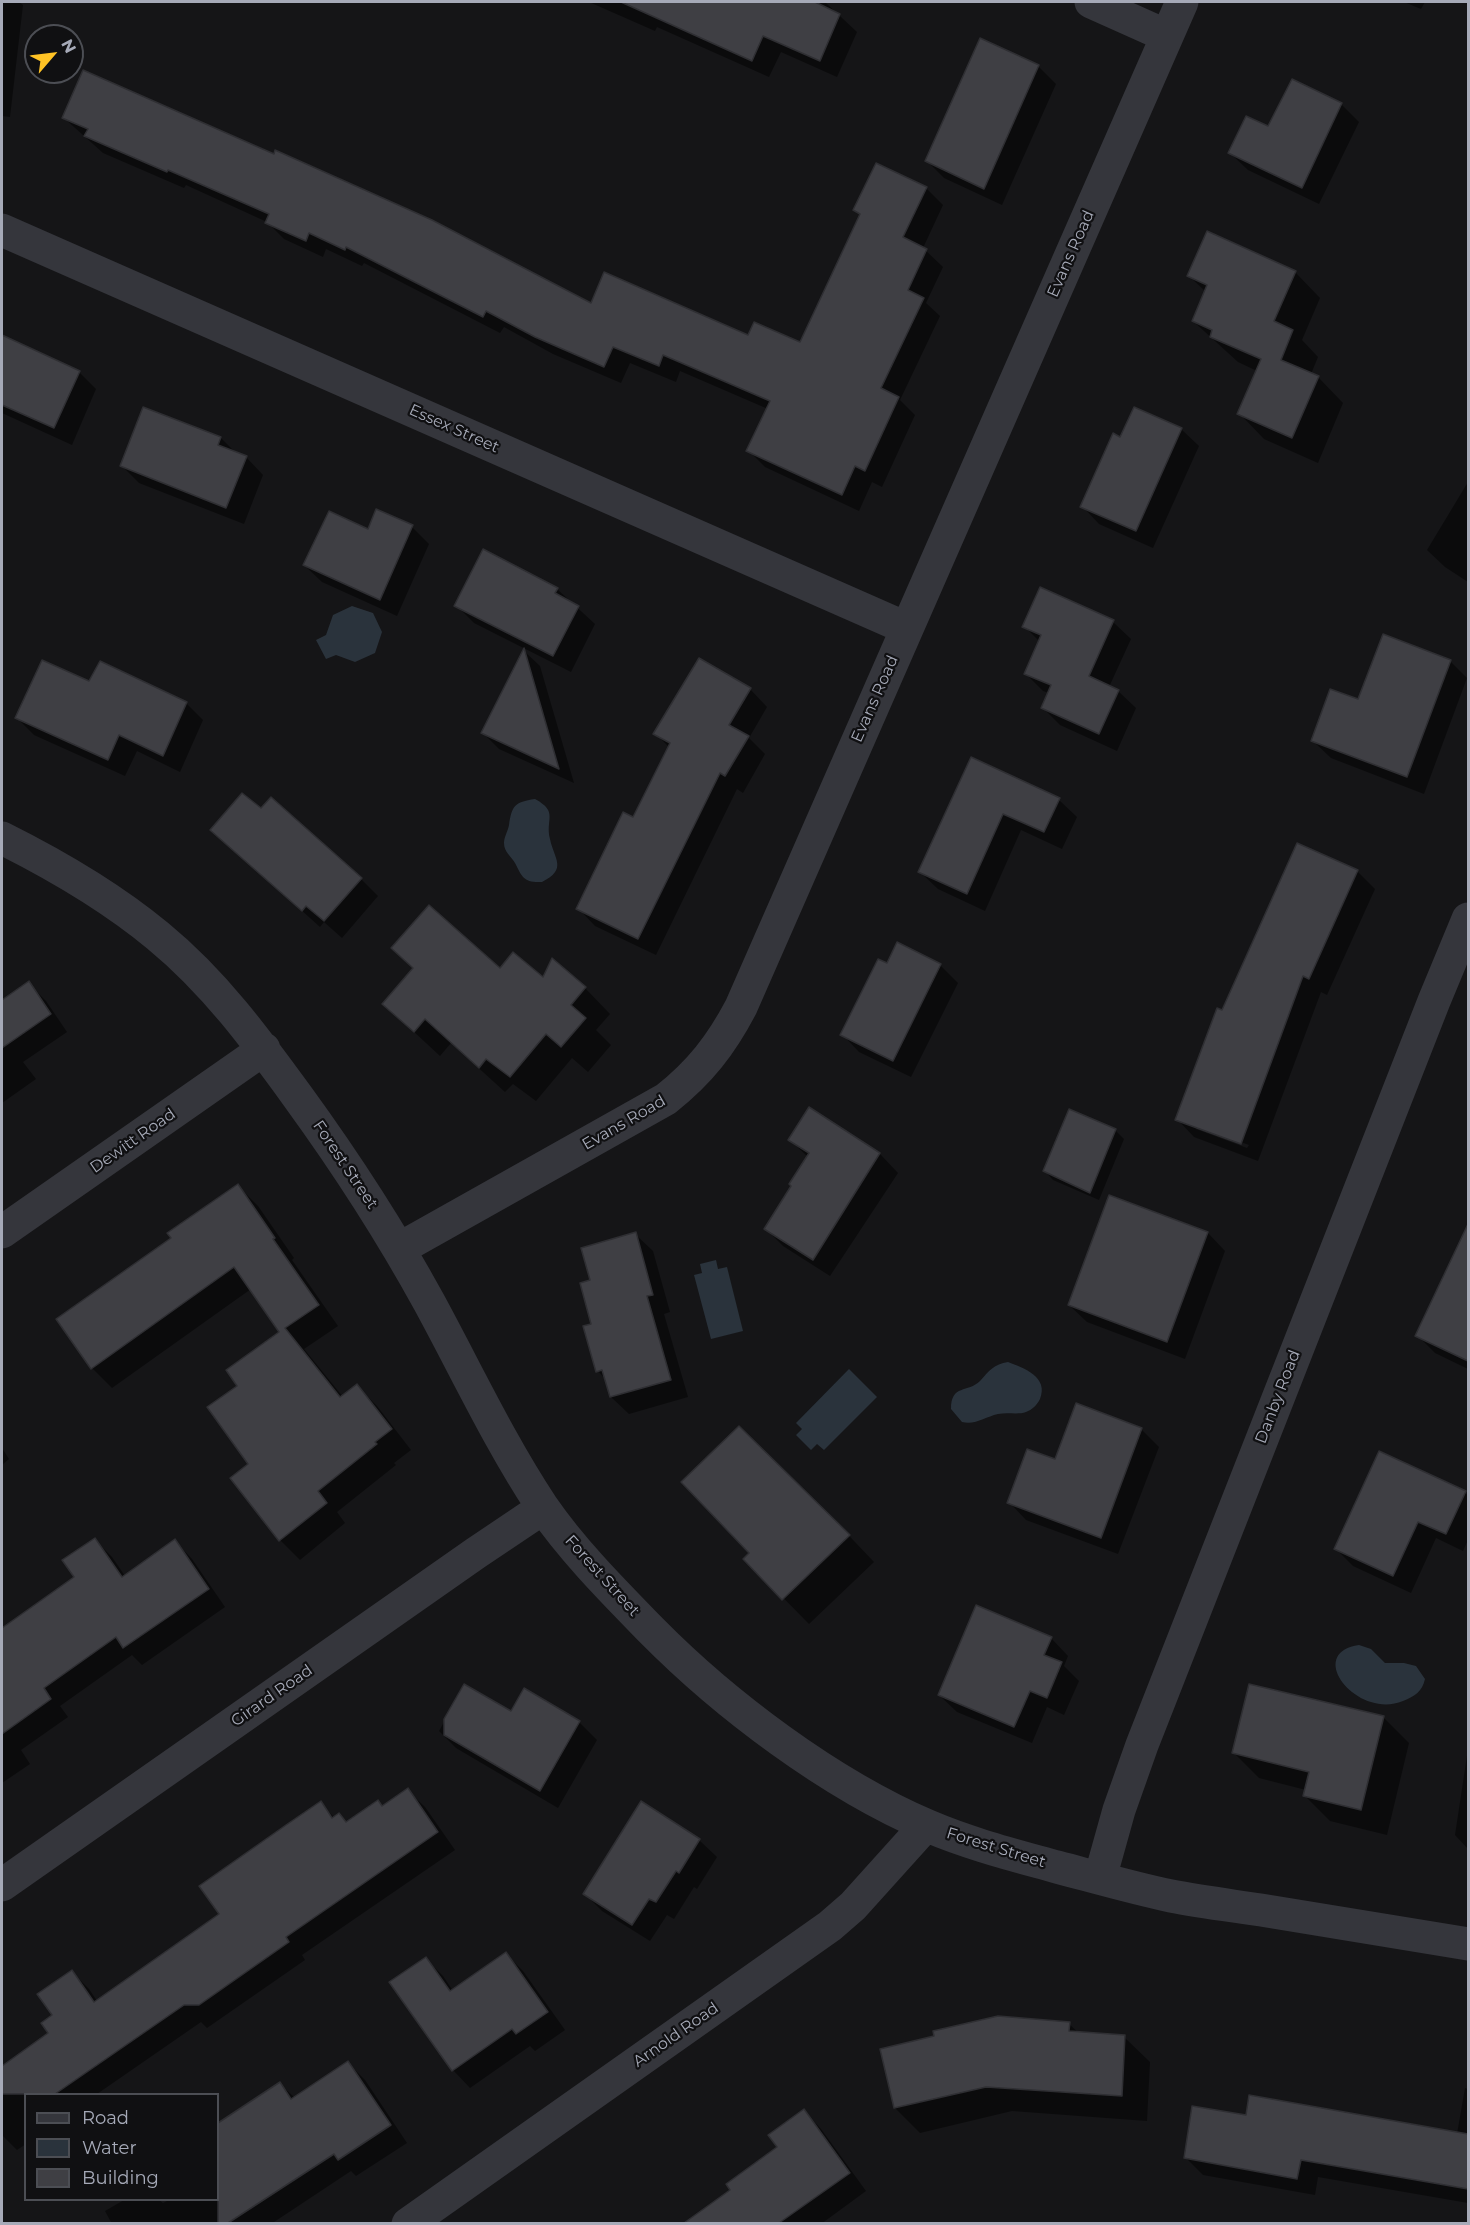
<!DOCTYPE html>
<html>
<head>
<meta charset="utf-8">
<style>
  body { margin:0 }
  #map { position:relative; width:1470px; height:2225px; overflow:hidden; background:#151517; font-family:Montserrat,sans-serif }
  canvas { display:block }
  .frame { position:absolute; inset:0; border:3px solid #a6aab8; pointer-events:none }
  .legend { position:absolute; left:24px; top:2093px; width:195px; height:108px; box-sizing:border-box; background:#101012; border:2px solid #4c4e54; margin:0; padding:8px 10px; list-style:none; font-size:18px; color:#a6aab8 }
  .legend li { display:flex; align-items:center; gap:12px; height:30px }
  .legend b { width:30px; border:2px solid #4c4e54 }
  .north { position:absolute; left:24px; top:24px; width:60px; height:60px; box-sizing:border-box; background:#101012; border:2px solid #4c4e54; border-radius:50%; rotate:62deg; font-size:16px; font-weight:700; line-height:24px; text-align:center; color:#a6aab8 }
  .north::after { content:''; display:block; margin:auto; width:21px; height:27px; background:#ffc325; clip-path:polygon(50% 0,100% 100%,50% 72%,0 100%) }
</style>
</head>
<body>
<div id="map">
<canvas width="1470" height="2225"></canvas>
<div class="frame"></div>
<ul class="legend">
<li><b style="height:8px;background:#35363c"></b>Road</li>
<li><b style="height:16px;background:#2a333c"></b>Water</li>
<li><b style="height:16px;background:#3f3f44"></b>Building</li>
</ul>
<div class="north">N</div>
</div>
<script>
const c = document.querySelector('canvas').getContext('2d');
c.lineJoin = 'round';
function fill(path, color) {
  c.fillStyle = color;
  c.fill(path, 'evenodd');
}
function trace(path, color, width, dash) {
  c.strokeStyle = color;
  c.lineWidth = width;
  c.lineCap = dash ? 'butt' : 'round';
  c.setLineDash(dash || []);
  c.stroke(path);
}
function drawText(font, color, halo, rows, align = 'center') {
  c.font = font + ' Montserrat,sans-serif';
  c.lineWidth = 4.5;
  c.setLineDash([]);
  c.textBaseline = 'middle';
  c.strokeStyle = halo;
  c.fillStyle = color;
  for (const [text, x, y, turn = 0] of rows) {
    c.save();
    c.translate(x, y);
    c.rotate((+turn || 0) * Math.PI / 180);
    c.textAlign = isNaN(turn) ? turn : align;
    if (halo) c.strokeText(text, 0, 0);
    c.fillText(text, 0, 0);
    c.restore();
  }
}
fill(new Path2D(`
  M352,606L373,613L382,632L375,653L355,662L336,655L326,659L316,640L326,635L333,615Z
  M535,799C559,812 545,819 550,839C554,859 568,869 542,882C524,883 522,877 515,863C511,856 504,852 504,843C504,837 508,831 509,825C512,806 514,802 535,799Z
  M716,1260L718,1269L727,1267L743,1331L711,1339L694,1275L702,1273L700,1264Z
  M1008,1362C1024,1368 1049,1377 1040,1399C1037,1405 1032,1410 1026,1412C1018,1415 1008,1412 998,1414C985,1417 976,1425 962,1422L951,1409C951,1384 968,1393 980,1381C989,1371 994,1364 1008,1362Z
  M849,1369L877,1397L824,1450L817,1444L811,1450L796,1435L802,1429L796,1423Z
  M1359,1645L1371,1649L1385,1663H1404L1416,1666L1425,1679C1422,1692 1415,1696 1403,1701C1357,1720 1304,1653 1359,1645Z`), '#2a333c');
fill(new Path2D(`
  M2,2H19L23,5L10,117L2,116Z
  M589,2H825L857,32L837,77L781,52L769,77L657,27L655,31Z
  M1404,2H1425L1421,9Z
  M981,40L1039,67L1056,84L1002,205L944,178L927,161Z
  M1341,104L1359,122L1319,204L1248,170L1230,153L1269,128Z
  M64,118L592,305L749,337L800,344L861,216L855,210L926,188L943,205L923,248L943,267L926,303L940,316L900,400L915,415L882,487L872,482L859,511L765,467L748,450L768,409L680,371L676,382L630,363L621,383L553,354L504,327L500,333L364,263L362,266L326,249L323,257L284,239L267,222L186,185L184,188L103,153Z
  M1295,272L1320,298L1302,340L1318,357L1311,374L1318,377L1343,403L1318,463L1264,439L1239,413L1257,371L1238,362L1193,321L1206,292L1189,276Z
  M2,337L79,372L96,389L72,445L2,413Z
  M144,408L221,438L236,453L246,457L263,475L244,524L139,483L122,466Z
  M1181,429L1199,446L1153,548L1099,524L1082,506L1121,439Z
  M1468,482V582L1445,567L1427,550Z
  M412,527L429,544L397,616L322,582L304,565L369,531Z
  M557,589L595,624L571,672L474,623L456,605Z
  M1113,622L1131,639L1109,687L1118,691L1136,708L1117,751L1060,725L1043,708L1049,693L1043,691L1026,674L1040,642L1024,626Z
  M524,651L540,666L574,783L499,749L483,733Z
  M1450,661L1467,678L1424,794L1331,758L1313,741L1359,701Z
  M89,683L186,703L203,720L180,772L137,751L125,776L34,735L17,718Z
  M750,689L767,707L749,738L765,754L743,793L737,789L656,955L595,926L578,908L633,819L669,747L655,733Z
  M972,759L1059,800L1077,817L1062,849L1021,830L985,911L938,889L920,872Z
  M212,830L361,879L378,896L342,938L324,922L320,927Z
  M1357,871L1375,889L1327,995L1321,992L1258,1161L1194,1137L1177,1119L1223,1012ZM1196,1126L1249,1145L1247,1148L1196,1129Z
  M897,944L940,965L958,983L911,1077L859,1052L842,1034L887,965Z
  M393,948L585,988L610,1014L596,1030L611,1045L588,1072L572,1058L536,1101L513,1084L505,1092L451,1043L440,1056L384,1004L414,969Z
  M28,983L46,1001L67,1032L23,1062L36,1079L2,1103V1002Z
  M809,1110L881,1155L898,1173L830,1276L783,1246L766,1229L793,1186L808,1157L790,1140Z
  M1115,1130L1124,1139L1099,1200L1053,1180L1045,1171Z
  M238,1186L258,1206L294,1258L292,1260L338,1326L304,1349L343,1397L357,1386L377,1406L411,1450L394,1463L396,1465L337,1512L345,1523L300,1560L280,1540L250,1464L239,1387L281,1332L251,1289L112,1388L92,1368L58,1319L173,1239Z
  M1110,1197L1208,1233L1225,1251L1185,1359L1087,1322L1069,1305Z
  M1468,1228V1369L1435,1353L1417,1335Z
  M635,1234L653,1251L670,1312L664,1314L688,1397L629,1414L611,1397L606,1380L598,1371L592,1281Z
  M1141,1429L1159,1447L1118,1554L1026,1520L1009,1502Z
  M2,1448L9,1459L2,1465Z
  M1465,1492L1468,1496V1540L1463,1551L1436,1538L1411,1593L1353,1566L1335,1548Z
  M835,1521L874,1562L809,1624L745,1559Z
  M94,1539L112,1557L125,1576L175,1541L192,1559L225,1607L142,1665L132,1655L60,1706L68,1717L21,1750L30,1764L2,1783V1659L14,1651L76,1577Z
  M1051,1638L1068,1656L1064,1666L1079,1681L1064,1715L1047,1707L1032,1743L957,1712L939,1695Z
  M464,1686L512,1713L525,1690L579,1722L597,1740L558,1808L456,1748L439,1731Z
  M1383,1717L1409,1743L1387,1835L1330,1821L1305,1796L1306,1790L1259,1778L1234,1753Z
  M1468,1749V1849L1455,1835Z
  M407,1790L425,1807L455,1850L302,1955L305,1960L207,2028L201,2022L97,2094H26V2144L17,2150L2,2135V2067L50,2033L54,2016L72,1972L89,1989L97,2001L221,1915L320,1803L335,1818L347,1823L378,1802L383,1807Z
  M699,1840L717,1857L697,1889L694,1887L674,1919L667,1915L650,1941L602,1911L584,1893Z
  M506,1954L523,1971L565,2030L535,2051L530,2046L470,2088L453,2070L426,1959L443,1976L453,1991Z
  M1069,2024L1080,2034L1124,2037L1150,2062L1147,2121L1012,2111L920,2133L895,2108Z
  M348,2063L365,2080L407,2143L356,2176L351,2171L271,2224H112L105,2211L124,2200H159L163,2203L169,2200H218V2171L261,2146L280,2084L295,2098Z
  M1465,2088L1468,2089V2203L1318,2177L1315,2195L1203,2175L1185,2157L1247,2117L1457,2134Z
  M804,2111L821,2129L866,2191L821,2224H700L695,2217L732,2191L779,2148Z`), '#0007');
const building = new Path2D(`
  M621,2H815L840,14L820,61L763,36L752,61Z
  M980,38L1039,65L984,189L925,161Z
  M83,70L274,154L275,150L432,220L591,303L604,272L748,335L754,322L800,342L860,214L853,210L876,163L927,187L903,237L927,249L908,290L924,298L881,388L899,397L865,471L855,466L842,495L746,451L770,401L663,355L659,366L613,347L604,367L535,337L486,311L483,317L346,247L345,250L309,233L306,241L265,223L269,214L168,170L167,172L84,136L88,129L62,118Z
  M1292,79L1342,103L1302,188L1228,153L1246,116L1268,126Z
  M1207,231L1296,271L1274,321L1293,330L1281,360L1319,376L1292,438L1237,414L1261,359L1210,337L1212,330L1192,321L1207,285L1187,276Z
  M2,335L80,371L54,428L2,405Z
  M143,407L221,437L218,445L247,456L226,508L120,466Z
  M1134,407L1182,428L1136,531L1080,507L1113,433L1120,437Z
  M376,509L413,525L380,600L303,565L329,511L368,529Z
  M483,549L558,588L555,593L579,606L553,656L454,606Z
  M1040,587L1114,620L1089,676L1119,690L1099,734L1041,708L1051,685L1024,674L1041,635L1022,627Z
  M1383,634L1451,660L1407,777L1311,741L1330,689L1358,699Z
  M524,648L559,769L481,733Z
  M699,658L751,688L729,725L749,736L725,776L720,773L638,939L576,909L623,812L633,817L670,743L653,734Z
  M42,660L89,681L100,661L187,702L163,756L119,735L108,760L15,718Z
  M971,757L1060,798L1044,832L1003,814L967,894L918,872Z
  M242,793L261,808L271,797L362,878L324,921L306,906L302,911L210,830Z
  M1297,843L1358,870L1309,979L1303,976L1241,1144L1175,1120L1217,1008L1222,1010Z
  M429,905L500,968L513,952L543,977L552,958L586,987L571,1005L586,1018L561,1047L546,1034L510,1077L486,1059L479,1068L425,1019L414,1032L382,1004L413,968L391,948Z
  M897,942L941,964L893,1061L840,1035L878,959L887,963Z
  M29,981L51,1014L2,1048V1000Z
  M809,1107L880,1153L813,1260L764,1229L791,1186L789,1184L809,1153L788,1140Z
  M1069,1109L1116,1129L1090,1193L1043,1171Z
  M238,1184L275,1238L273,1239L319,1305L285,1328L340,1397L357,1384L392,1429L375,1442L377,1444L318,1491L327,1503L279,1541L230,1478L248,1464L207,1407L237,1386L226,1370L279,1332L234,1267L91,1369L56,1319L171,1238L167,1233Z
  M1109,1195L1208,1232L1167,1342L1068,1305Z
  M1468,1224V1361L1415,1336Z
  M636,1232L653,1295L647,1296L671,1380L610,1397L602,1370L596,1372L583,1326L591,1324L580,1283L590,1280L581,1248Z
  M1076,1403L1142,1428L1101,1538L1007,1503L1027,1449L1055,1459Z
  M739,1426L850,1535L782,1600L743,1559L749,1553L681,1482Z
  M1379,1451L1466,1491L1446,1534L1418,1522L1393,1576L1334,1549Z
  M95,1538L122,1577L175,1539L209,1589L123,1648L116,1637L44,1688L51,1699L2,1734V1628L74,1577L62,1560Z
  M976,1605L1052,1637L1044,1655L1062,1662L1047,1698L1030,1691L1014,1727L938,1695Z
  M464,1684L511,1711L524,1688L580,1721L540,1791L444,1735V1719Z
  M1249,1684L1384,1716L1361,1810L1303,1796L1309,1772L1232,1753Z
  M408,1788L438,1832L286,1937L289,1942L199,2005H184L55,2094H2V2066L48,2033L41,2023L52,2015L37,1994L72,1970L94,2002L219,1914L199,1886L286,1825L321,1801L332,1818L339,1813L346,1822L378,1800L382,1806Z
  M641,1801L700,1839L679,1873L676,1871L656,1902L649,1899L632,1925L583,1894Z
  M506,1952L548,2012L516,2034L512,2029L452,2071L389,1982L426,1957L450,1991Z
  M998,2016L1070,2022L1069,2031L1125,2035L1122,2096L986,2087L894,2108L880,2049L934,2036L933,2031Z
  M348,2061L391,2125L338,2160L334,2154L228,2223H218V2123L280,2082L291,2099Z
  M1249,2095L1468,2134V2189L1301,2160L1297,2179L1184,2158L1192,2106L1246,2115Z
  M804,2109L850,2173L779,2223H684L730,2190L726,2184L777,2147L768,2135Z`);
fill(building, '#3f3f44');
trace(building, '#2f2f33', 1.5);
trace(new Path2D(`
  M1091,2L1167,36
  M2,230L906,628
  M2,838C56,865 111,897 158,936C214,982 256,1039 298,1097C346,1163 390,1231 429,1302C466,1370 499,1441 542,1506C573,1551 613,1591 651,1630C725,1705 830,1784 928,1826C970,1844 1014,1855 1057,1867C1095,1877 1133,1888 1171,1896C1202,1902 1235,1906 1267,1911C1334,1922 1401,1933 1468,1944
  M2,1232L264,1049
  M399,1249L666,1099C700,1072 721,1045 741,1007L1182,2
  M1100,1878L1119,1810L1142,1745L1434,1001L1468,919
  M2,1885L476,1553L543,1508
  M408,2224L830,1926L853,1906L926,1825`), '#35363c', 33);
drawText('16px', '#a6aab8', '#101012', [
  ["Evans Road",1071,254,-66],
  ["Essex Street",454,429,24],
  ["Evans Road",875,699,-66],
  ["Evans Road",624,1123,-30],
  ["Dewitt Road",133,1141,-35],
  ["Forest Street",345,1165,56],
  ["Danby Road",1278,1397,-69],
  ["Forest Street",602,1576,48],
  ["Girard Road",272,1696,-35],
  ["Forest Street",996,1848,17],
  ["Arnold Road",676,2035,-35]
]);
</script>
</body>
</html>
